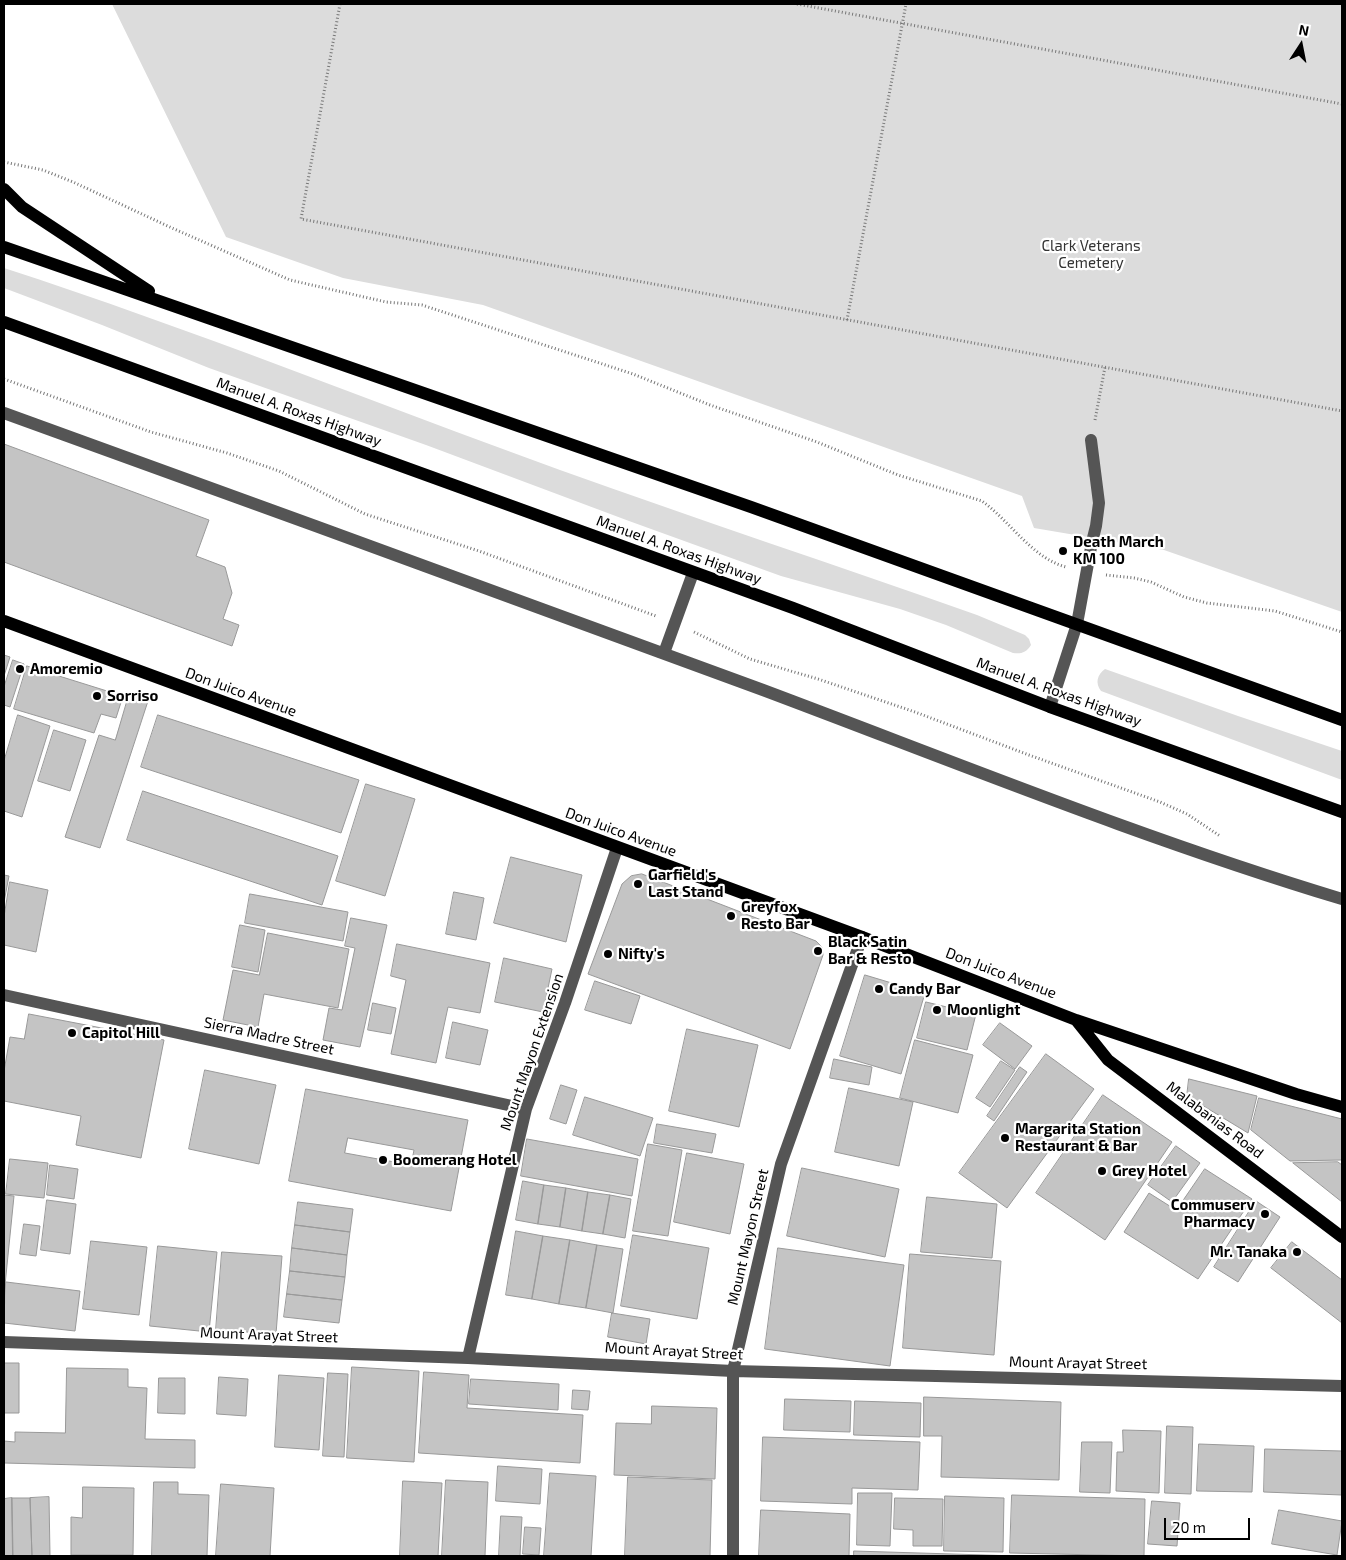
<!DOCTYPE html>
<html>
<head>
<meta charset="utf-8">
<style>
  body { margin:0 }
  #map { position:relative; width:1346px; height:1560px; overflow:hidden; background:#fff; font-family:"Exo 2",sans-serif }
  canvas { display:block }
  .frame { position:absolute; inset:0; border:5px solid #000; pointer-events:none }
  .north { position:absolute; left:1276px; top:20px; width:50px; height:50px; -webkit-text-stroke:4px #fff; paint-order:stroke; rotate:11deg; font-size:14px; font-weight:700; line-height:20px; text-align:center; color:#000 }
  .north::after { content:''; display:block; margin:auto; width:18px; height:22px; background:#000; clip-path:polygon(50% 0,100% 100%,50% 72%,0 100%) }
  .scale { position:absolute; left:1164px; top:1518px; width:86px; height:22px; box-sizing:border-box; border:2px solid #000; border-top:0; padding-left:6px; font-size:15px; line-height:18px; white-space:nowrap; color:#000; -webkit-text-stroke:4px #fff; paint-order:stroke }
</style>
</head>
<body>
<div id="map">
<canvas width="1346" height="1560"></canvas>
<div class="frame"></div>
<div class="north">N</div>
<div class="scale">20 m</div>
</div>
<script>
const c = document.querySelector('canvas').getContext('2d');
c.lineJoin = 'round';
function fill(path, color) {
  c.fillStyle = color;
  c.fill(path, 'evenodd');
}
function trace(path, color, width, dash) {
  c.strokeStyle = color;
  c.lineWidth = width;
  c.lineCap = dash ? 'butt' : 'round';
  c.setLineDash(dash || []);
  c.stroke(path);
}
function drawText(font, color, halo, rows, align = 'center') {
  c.font = font + ' "Exo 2",sans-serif';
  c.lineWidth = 4.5;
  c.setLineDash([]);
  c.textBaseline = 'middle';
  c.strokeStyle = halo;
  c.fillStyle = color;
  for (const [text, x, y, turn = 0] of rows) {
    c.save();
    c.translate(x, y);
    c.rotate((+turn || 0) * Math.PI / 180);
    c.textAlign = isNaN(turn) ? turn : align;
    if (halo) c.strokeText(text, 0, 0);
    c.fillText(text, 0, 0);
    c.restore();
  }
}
fill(new Path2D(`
  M112,4H1342V612L1164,550L1034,528L1022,496L483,305L343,278L226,237Z
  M4,268C192,329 375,403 560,470C699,520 839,566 977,615L1025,635L1029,639L1031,645C1026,653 1021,654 1013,653L946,625L900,609L781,576L629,521L426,445L209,368L102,325L4,288Z
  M1105,669L1238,716L1342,751V780L1101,691C1095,683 1097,675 1105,669Z`), '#dcdcdc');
const building = new Path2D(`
  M4,444L209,520L196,556L225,567L232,593L223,619L239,625L232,646L4,562Z
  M4,655L10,657L4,676Z
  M13,660L24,664L10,707L4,705V687Z
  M27,666L123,696L116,718L101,714L94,733L14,709Z
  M129,695L148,701L100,848L65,837L99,735L115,740Z
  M18,715L50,726L22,817L4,811V761Z
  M158,715L359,780L341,833L141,767Z
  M54,730L86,740L70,791L38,781Z
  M366,784L415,799L385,896L336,881Z
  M143,791L338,856L322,905L127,840Z
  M511,857L582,875L566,942L494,923Z
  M642,874L816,941L822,947L823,955L790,1049L588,974L622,884L631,876Z
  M4,875L9,876L4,902Z
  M10,882L48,890L36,952L4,945V917Z
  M454,892L484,898L476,940L446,934Z
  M250,894L348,912L343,941L245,923Z
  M351,918L387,925L360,1047L323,1040L329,1008L342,1010L355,948L345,946Z
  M240,925L265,930L258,972L232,967Z
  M268,933L349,949L338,1008L264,994L258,1027L223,1020L233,970L259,975Z
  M397,944L490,963L480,1013L448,1007L436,1063L391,1054L406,980L391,976Z
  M504,958L552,969L543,1012L495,1002Z
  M865,975L925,993L901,1074L840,1056Z
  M595,981L640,996L631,1024L585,1010Z
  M926,1002L976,1014L967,1050L917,1038Z
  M373,1003L396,1008L391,1034L368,1030Z
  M29,1014L164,1040L141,1158L76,1145L81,1116L4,1101V1071L10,1037L24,1039Z
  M453,1022L488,1030L480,1065L446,1058Z
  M1000,1023L1032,1046L1015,1069L983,1045Z
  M687,1029L758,1045L739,1127L669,1111Z
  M915,1040L973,1055L958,1113L900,1098Z
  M1046,1054L1094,1089L1007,1208L959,1173Z
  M834,1059L872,1067L869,1085L830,1078Z
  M1001,1061L1015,1070L990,1107L976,1098Z
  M1020,1067L1027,1072L994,1121L987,1116Z
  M205,1070L276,1085L259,1164L189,1149Z
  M1189,1079L1257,1096L1248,1133L1187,1096Z
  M561,1085L577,1090L566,1124L550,1119Z
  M849,1088L913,1102L899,1166L835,1152Z
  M306,1089L468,1120L451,1211L289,1181ZM348,1138L414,1150L411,1165L345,1153Z
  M1103,1095L1172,1142L1105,1240L1036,1193Z
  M585,1097L653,1118L640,1156L573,1135Z
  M1259,1098L1342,1119V1160L1290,1161L1251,1130Z
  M657,1124L716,1134L712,1153L654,1143Z
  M527,1139L638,1159L632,1196L521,1176Z
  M648,1144L682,1150L668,1236L633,1231Z
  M1176,1146L1200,1163L1172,1202L1148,1185Z
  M687,1153L744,1164L730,1234L674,1222Z
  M10,1159L48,1163L44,1198L6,1194Z
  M1338,1162L1342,1165V1202L1293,1163Z
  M50,1165L78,1169L74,1199L47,1195Z
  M802,1168L899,1189L885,1257L787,1236Z
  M1205,1169L1252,1199L1198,1279L1124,1232L1149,1193L1176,1210Z
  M523,1181L544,1185L538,1224L516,1220Z
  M544,1185L566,1188L560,1227L538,1224Z
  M566,1188L588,1192L582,1231L560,1227Z
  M588,1192L610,1195L603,1234L582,1231Z
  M4,1195L14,1196L4,1295Z
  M610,1195L631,1199L625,1238L603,1234Z
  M927,1197L997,1204L992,1258L921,1252Z
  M47,1200L76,1204L70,1254L41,1250Z
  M1256,1201L1280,1217L1238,1282L1214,1267Z
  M298,1202L353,1209L350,1232L295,1225Z
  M24,1224L40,1226L36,1256L20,1254Z
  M295,1225L350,1232L347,1255L292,1248Z
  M516,1231L543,1236L532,1299L506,1295Z
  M633,1235L709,1248L697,1319L621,1306Z
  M543,1236L570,1240L559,1304L532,1299Z
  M570,1240L597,1245L586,1308L559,1304Z
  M91,1241L147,1247L139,1315L83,1309Z
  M1292,1242L1342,1280V1323L1271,1268Z
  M597,1245L623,1249L613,1313L586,1308Z
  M158,1246L217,1252L209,1332L150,1326Z
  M292,1248L347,1255L345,1277L290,1271Z
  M778,1248L904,1265L890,1366L765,1349Z
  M222,1252L282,1256L276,1334L216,1330Z
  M910,1254L1001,1261L994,1355L903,1348Z
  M290,1271L345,1277L342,1300L287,1294Z
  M6,1282L80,1291L75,1331L4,1323Z
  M287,1294L342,1300L339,1323L284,1317Z
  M612,1313L650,1319L646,1344L608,1337Z
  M4,1363H19V1413H4Z
  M352,1367L419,1371L414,1462L347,1458Z
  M67,1368L128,1369V1387L147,1388L145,1439L195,1440V1468L4,1463V1441L15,1442V1432L65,1433Z
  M424,1372L469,1375L467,1408L583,1415L580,1463L419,1453Z
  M328,1373L348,1374L344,1457L323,1456Z
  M279,1375L324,1378L319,1450L275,1447Z
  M219,1377L248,1379L246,1416L217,1414Z
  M159,1378H185V1414L158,1413Z
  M471,1379L559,1384L558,1410L469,1404Z
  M573,1390L590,1391L588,1410L572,1409Z
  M924,1397L1061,1402L1059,1480L941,1477L942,1436H924Z
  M785,1399L851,1401L850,1432L784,1430Z
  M855,1401L921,1403L920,1437L854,1435Z
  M652,1406L717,1408L715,1479L614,1475L616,1423L651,1424Z
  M1167,1426L1193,1427L1191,1494L1165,1493Z
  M1123,1430L1161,1431L1159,1493L1116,1491L1117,1452H1123Z
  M763,1437L920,1442L918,1490L852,1488V1504L761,1501Z
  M1082,1442H1112L1110,1493L1080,1492Z
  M1199,1444L1254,1446L1252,1492L1197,1491Z
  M1265,1449L1342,1451V1495L1264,1492Z
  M498,1466L542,1469L540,1504L496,1501Z
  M550,1473L596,1476L591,1556H544Z
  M628,1477L712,1480L710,1556H625Z
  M446,1480L488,1482L485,1556H442Z
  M403,1481L442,1483L438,1556H400Z
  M154,1482H178V1494L209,1495L207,1556H152Z
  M221,1484L274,1488L270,1556H216Z
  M83,1487L134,1488L133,1555H71V1517L82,1518Z
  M858,1493H892L890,1546L857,1545Z
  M1012,1495L1145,1499L1144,1556L1010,1553Z
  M945,1496L1004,1498L1003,1552L944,1551Z
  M49,1497L50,1556H32L30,1498Z
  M12,1498L13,1556H4V1499Z
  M12,1498H30L32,1556H13Z
  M895,1498L943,1499L942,1546H913V1530L894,1529Z
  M1152,1501L1180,1503L1177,1546L1148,1544Z
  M761,1510L850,1514L849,1556H759Z
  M1279,1510L1342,1521L1337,1555L1272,1544Z
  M501,1516L522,1517L520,1556H499Z
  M525,1527L541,1528L539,1555L523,1554Z
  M854,1551L1018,1556H854Z`);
fill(building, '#c4c4c4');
trace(building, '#999', 1);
trace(new Path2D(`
  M340,4L301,219L1342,411
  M797,4L1342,104
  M4,162L43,170L73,182L172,228L290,280L386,302L422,305L633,374L710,405L817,442L898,475L982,501C1010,521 1032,558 1066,567
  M847,320L906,4
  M4,379L151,432L227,453L279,471L365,514L479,551L656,616
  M1095,420L1105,367
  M1106,575L1134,578L1151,582L1184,597L1207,603L1275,611L1342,632
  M694,632L750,659L818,679L915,712L1029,755L1160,802L1187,814L1220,836`), '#777', 3, [1, 2.5]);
trace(new Path2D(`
  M4,413C257,505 511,596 763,690C955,762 1146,840 1342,899
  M664,653L693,573
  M1050,707L1077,624L1092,542L1096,526L1099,503L1091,440
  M4,995L526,1109
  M4,1342L468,1358L733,1371L1342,1386
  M468,1358L526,1109L565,1003L617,848
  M733,1556V1371L781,1164L862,937`), '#555', 12);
trace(new Path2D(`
  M4,189L22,207L149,291
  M4,247L751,507L1342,720
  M4,322L793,608L1050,707L1342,812
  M4,621L862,937L1076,1020L1296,1094L1342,1107
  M1076,1020L1108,1060L1342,1237`), '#000', 12);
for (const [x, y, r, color] of [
  [1063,551,5,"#000"],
  [20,669,5,"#000"],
  [97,696,5,"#000"],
  [638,884,5,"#000"],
  [731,916,5,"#000"],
  [818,951,5,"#000"],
  [608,954,5,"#000"],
  [879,989,5,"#000"],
  [937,1010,5,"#000"],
  [72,1033,5,"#000"],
  [1005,1138,5,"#000"],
  [383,1160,5,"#000"],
  [1102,1171,5,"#000"],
  [1265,1214,5,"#000"],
  [1297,1252,5,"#000"]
]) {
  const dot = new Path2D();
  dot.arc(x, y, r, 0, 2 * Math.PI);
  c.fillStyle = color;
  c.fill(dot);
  trace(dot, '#fff', 2);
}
drawText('15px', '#333', '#fff', [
  ["Clark Veterans",1091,246],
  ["Cemetery",1091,263]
]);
drawText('15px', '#000', '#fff', [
  ["Manuel A. Roxas Highway",299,412,20],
  ["Manuel A. Roxas Highway",679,550,20],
  ["Don Juico Avenue",241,692,20],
  ["Manuel A. Roxas Highway",1059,692,20],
  ["Don Juico Avenue",621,832,20],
  ["Don Juico Avenue",1001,973,21],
  ["Sierra Madre Street",269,1036,12],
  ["Mount Mayon Extension",532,1052,-71],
  ["Malabanias Road",1215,1120,37],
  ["Mount Mayon Street",748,1237,-77],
  ["Mount Arayat Street",269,1335,2],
  ["Mount Arayat Street",674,1351,3],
  ["Mount Arayat Street",1078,1363,1]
]);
drawText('bold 15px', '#000', '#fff', [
  ["Death March",1073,542],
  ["KM 100",1073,559],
  ["Amoremio",30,669],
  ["Sorriso",107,696],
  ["Garfield's",648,875],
  ["Last Stand",648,892],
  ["Greyfox",741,907],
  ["Resto Bar",741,924],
  ["Black Satin",828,942],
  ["Bar & Resto",828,959],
  ["Nifty's",618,954],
  ["Candy Bar",889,989],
  ["Moonlight",947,1010],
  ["Capitol Hill",82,1033],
  ["Margarita Station",1015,1129],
  ["Restaurant & Bar",1015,1146],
  ["Boomerang Hotel",393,1160],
  ["Grey Hotel",1112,1171],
  ["Commuserv",1255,1205,"right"],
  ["Pharmacy",1255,1222,"right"],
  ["Mr. Tanaka",1287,1252,"right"]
], 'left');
</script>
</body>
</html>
